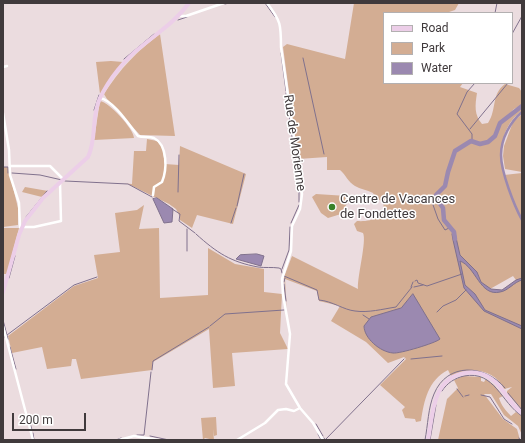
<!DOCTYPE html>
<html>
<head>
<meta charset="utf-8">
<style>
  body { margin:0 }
  #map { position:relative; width:525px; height:443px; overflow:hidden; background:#ebdcdf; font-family:Roboto,sans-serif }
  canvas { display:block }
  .frame { position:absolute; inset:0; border:4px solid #403a3c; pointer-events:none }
  .legend { position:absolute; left:383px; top:12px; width:130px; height:72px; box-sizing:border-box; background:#fff; border:1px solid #b3b0b1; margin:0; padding:5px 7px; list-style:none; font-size:12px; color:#403a3c }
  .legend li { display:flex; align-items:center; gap:8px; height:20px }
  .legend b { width:20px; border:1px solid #b3b0b1 }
  .scale { position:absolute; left:12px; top:413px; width:74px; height:18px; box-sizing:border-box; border:2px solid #403a3c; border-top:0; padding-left:5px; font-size:12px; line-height:14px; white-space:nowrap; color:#403a3c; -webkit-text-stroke:3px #fff; paint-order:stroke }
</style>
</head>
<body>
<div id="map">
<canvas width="525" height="443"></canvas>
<div class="frame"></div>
<ul class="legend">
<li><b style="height:5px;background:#eccee8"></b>Road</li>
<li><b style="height:11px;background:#d3ad93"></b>Park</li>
<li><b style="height:11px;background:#9b89b0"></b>Water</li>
</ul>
<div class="scale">200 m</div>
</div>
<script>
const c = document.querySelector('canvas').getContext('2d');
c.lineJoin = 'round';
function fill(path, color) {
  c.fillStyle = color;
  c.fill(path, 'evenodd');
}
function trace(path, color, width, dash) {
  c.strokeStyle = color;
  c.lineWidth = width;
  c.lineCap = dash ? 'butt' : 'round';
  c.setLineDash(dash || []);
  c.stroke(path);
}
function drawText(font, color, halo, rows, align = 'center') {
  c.font = font + ' Roboto,sans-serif';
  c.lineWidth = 3;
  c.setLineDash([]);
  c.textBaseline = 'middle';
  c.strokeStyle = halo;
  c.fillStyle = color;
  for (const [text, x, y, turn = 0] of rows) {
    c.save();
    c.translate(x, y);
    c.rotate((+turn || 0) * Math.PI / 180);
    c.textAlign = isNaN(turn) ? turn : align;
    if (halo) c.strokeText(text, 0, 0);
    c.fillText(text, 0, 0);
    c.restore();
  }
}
fill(new Path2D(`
  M354,3H459L455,10L446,13H384V83H463L460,87L477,93C475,105 474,115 482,124L488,123C497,110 491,94 505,84L519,88L522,92V105L514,109L500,124L522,107V111C501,125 499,152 504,175L522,173V410L507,393V391L512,387L504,389C495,369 469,366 451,376L448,370C428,380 424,401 421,421L416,422L415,419L405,418L402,410L405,407L380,385L406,359L404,357L388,363L366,342L331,321L340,306L319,301L317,291L285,279L287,311L284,277L292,256L358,289C357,277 367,241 363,233L357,231L354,224L357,221C370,222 387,218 383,202L375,197L373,193C367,190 360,189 355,186C348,182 346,175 340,170H327V157L298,159L283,47L287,44L345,59ZM513,276L516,280L502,290L490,289Z
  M160,34L175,136L140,135L107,99L104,94C121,68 135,53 160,34Z
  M111,61L123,62L100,94L96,62Z
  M100,101C109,102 134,129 134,138L94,140Z
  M522,114V172L505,169L503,156L504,146L513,122Z
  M147,139L157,141L162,147L165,164L179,165L180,146L246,174L233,224L197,215L192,228L180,220V217L176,209L169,204L128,184L117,183L132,184L134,151H146Z
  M3,167H8L18,208V225L3,227Z
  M25,187L48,191L42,197L22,192Z
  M316,194L347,196L349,200L341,214L328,218L321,213L312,197Z
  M144,205L139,229L159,228L160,298L208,295V248L235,264L264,269V292L282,294L280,333L288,349L232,353L235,386L213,388L209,329L153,362L152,370L81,379L76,359H72L71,366L47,369L42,347L12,353L8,336L74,286L98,278L94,255L120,252L115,213L137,210Z
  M3,228H19L7,274H3Z
  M463,376L481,377V381L484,382L486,379L494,385L503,396L499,398C501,405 506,411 511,416L516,412L522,416V435L518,426L504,415L491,394H484L503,419L517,429L520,440H438L447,399L458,388L454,380Z
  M216,417L217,435L214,436L213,429L214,440L205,438L203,440L201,418Z`), '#d3ad93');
const water = new Path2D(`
  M157,198L173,209L172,222L164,223L153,199Z
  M455,233L460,255L477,272L481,282L491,289L502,290L516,280L522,278V280C514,282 508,291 500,292C480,297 476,267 460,261L465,285L475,294L485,310L522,326V329L484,311L464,288L453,240L452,234Z
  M257,254L264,256L261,266L236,259L240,255Z
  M413,294L440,339C436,343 399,354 393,353C380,352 364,338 364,326L371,317L401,308Z`);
fill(water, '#9b89b0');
trace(water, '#80718d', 1);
trace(new Path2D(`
  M265,3L275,17
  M225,4L229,3
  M495,13L497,3
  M178,20L187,17
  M512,34L522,16
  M281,53L286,91
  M303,58L324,154
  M124,59L154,34
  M286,93L299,185
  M94,110L99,95
  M470,129L508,83
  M472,141V134L457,114L467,92L475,83
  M3,167H8V173
  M12,173L40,175L62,180
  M65,181L128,184L152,197
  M178,192L179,155
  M436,198L432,202L438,219L445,230L449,228
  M299,202V188
  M237,206L244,174
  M172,209L180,214L179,221L195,233
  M26,217L47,191
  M231,223L236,208
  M291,223L299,205
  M187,229V251
  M196,234C217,253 231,262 258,267C265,268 272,267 279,268L281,269L282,273
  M282,269L289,250L290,227
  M284,276L317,290L319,300C332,301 344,310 355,311C368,313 383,309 396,307L412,287
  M522,276V278
  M9,278L15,256
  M415,281L417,280L418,283L427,286L462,274
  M284,282L285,278
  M284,284L286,301
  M411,287L413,282
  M414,287L423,285
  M437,312L443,306L456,300L466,290
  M363,315L369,319
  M3,320L8,339
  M210,326L225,314L284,310
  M7,335L74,285L97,277
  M3,339L4,337
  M10,347L16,369
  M411,359L442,356
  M152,370L153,361L209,327
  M457,389L463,397
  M442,391C447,383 455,378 464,376C495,370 501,403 522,416
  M508,393L522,410
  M481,395L490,397L504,419L512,424
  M465,396L469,395
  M30,423L32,430
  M316,424L323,436
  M33,433L34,440
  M318,434L321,440
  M137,435H144L151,372
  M150,436L169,440
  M324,438L325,440L404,359
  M519,438L520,440
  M116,440L121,438
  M425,440C428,425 428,408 434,394C447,362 485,364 505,388
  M430,440L436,405`), '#80718d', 1);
trace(new Path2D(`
  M522,112C510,122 501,139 501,155C501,172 514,205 522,220`), '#9b89b0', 2.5);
trace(new Path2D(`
  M455,239L454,232L444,220L443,208L436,198V195L445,186L448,172L455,151L471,141L480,144L488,142L495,136L500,123L522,106`), '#9b89b0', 4.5);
trace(new Path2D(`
  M267,3C281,21 281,25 281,47L302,194L300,209L292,226L291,251L282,279L283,295L290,334L286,384L300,408L313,423L323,440
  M179,16H186L224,3
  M3,67L7,66
  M100,98C113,100 130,126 138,136C143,138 149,136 154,138C168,145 167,170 162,182L154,187L153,195
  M3,113L9,150L10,175L19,203L20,227H34L61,221L60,182
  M10,166H50L63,179
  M3,326L33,440
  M119,440L134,436L159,440
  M237,440L265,423L278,410L286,409L294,411L300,408`), '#fff', 2.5);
trace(new Path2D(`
  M3,292L19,235L25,221L43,198L88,157C97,139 91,116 100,98C109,79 125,59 142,46C159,32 176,21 189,3
  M428,440C433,414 432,378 465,373C475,371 486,374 494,381C505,390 510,405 522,413`), '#eccee8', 4);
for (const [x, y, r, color] of [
  [332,207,4,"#388229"]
]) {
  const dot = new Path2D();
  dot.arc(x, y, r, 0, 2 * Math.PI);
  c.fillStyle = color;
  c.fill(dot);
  trace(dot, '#fff', 1.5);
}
drawText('13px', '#403a3c', '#fff', [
  ["Rue de Morienne",294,143,82]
]);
drawText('13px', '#403a3c', '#fff', [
  ["Centre de Vacances",340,200],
  ["de Fondettes",340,215]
], 'left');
</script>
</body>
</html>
